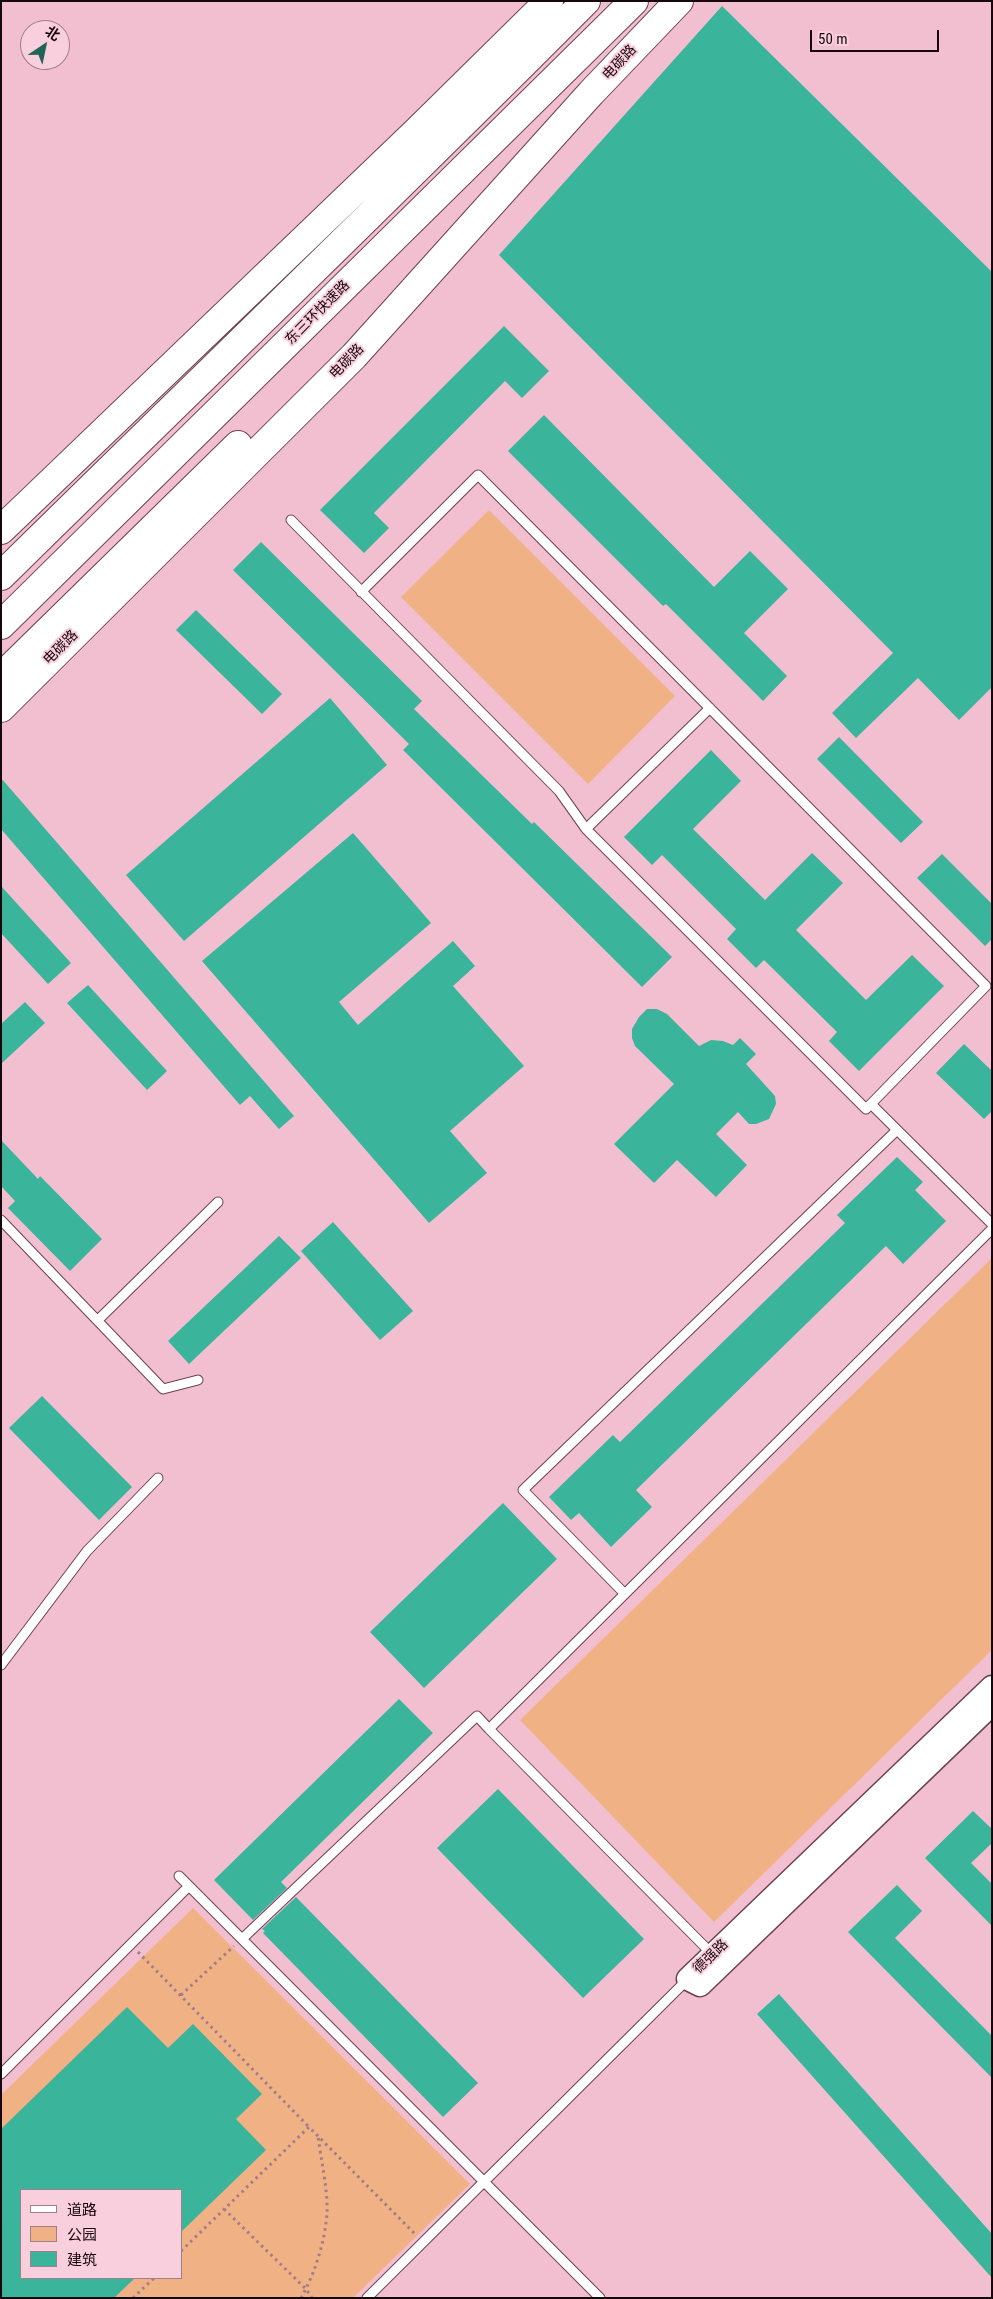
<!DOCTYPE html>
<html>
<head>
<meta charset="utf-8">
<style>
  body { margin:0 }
  #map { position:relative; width:993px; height:2299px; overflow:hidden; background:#f2bfd0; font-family:"Roboto Condensed","Noto Sans SC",sans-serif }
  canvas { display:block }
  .frame { position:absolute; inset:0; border:2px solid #17070d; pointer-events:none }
  .legend { position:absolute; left:20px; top:2189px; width:162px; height:90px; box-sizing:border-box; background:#f9cfdd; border:1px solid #9f7f8a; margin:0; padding:6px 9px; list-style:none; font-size:15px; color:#17070d }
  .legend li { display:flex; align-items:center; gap:10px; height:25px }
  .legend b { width:25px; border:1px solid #9f7f8a }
  .north { position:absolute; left:20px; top:20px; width:50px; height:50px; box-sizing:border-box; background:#f9cfdd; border:1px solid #9f7f8a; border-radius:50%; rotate:34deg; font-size:14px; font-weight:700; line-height:20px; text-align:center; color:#17070d }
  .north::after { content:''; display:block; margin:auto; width:18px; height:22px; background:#1f6456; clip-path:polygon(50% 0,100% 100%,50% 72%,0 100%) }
  .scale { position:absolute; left:810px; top:30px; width:129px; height:22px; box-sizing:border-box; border:2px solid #17070d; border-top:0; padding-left:6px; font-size:15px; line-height:18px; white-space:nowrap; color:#17070d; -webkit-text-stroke:4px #f9cfdd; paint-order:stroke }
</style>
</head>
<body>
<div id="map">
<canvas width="993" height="2299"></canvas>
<div class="frame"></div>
<ul class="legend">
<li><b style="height:6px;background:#fff"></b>道路</li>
<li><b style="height:14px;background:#f0b285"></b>公园</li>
<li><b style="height:14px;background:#3bb49c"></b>建筑</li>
</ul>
<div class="north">北</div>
<div class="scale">50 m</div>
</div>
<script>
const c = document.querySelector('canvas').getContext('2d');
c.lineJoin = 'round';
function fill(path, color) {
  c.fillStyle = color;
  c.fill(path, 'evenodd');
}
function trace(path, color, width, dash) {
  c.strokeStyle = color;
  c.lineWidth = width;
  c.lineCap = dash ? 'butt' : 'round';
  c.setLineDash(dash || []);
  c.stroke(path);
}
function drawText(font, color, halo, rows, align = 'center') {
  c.font = font + ' "Roboto Condensed","Noto Sans SC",sans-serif';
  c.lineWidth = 4;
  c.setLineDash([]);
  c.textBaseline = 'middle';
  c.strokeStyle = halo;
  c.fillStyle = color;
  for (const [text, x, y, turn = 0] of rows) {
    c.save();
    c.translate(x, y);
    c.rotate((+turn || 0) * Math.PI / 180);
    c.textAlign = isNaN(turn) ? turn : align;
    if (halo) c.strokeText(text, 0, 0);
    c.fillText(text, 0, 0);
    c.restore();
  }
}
fill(new Path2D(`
  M489,510L675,696L588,784L401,597Z
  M992,1258V1650L714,1922L520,1720Z
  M193,1908L470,2184L353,2298H1V2095ZM21,2190H181V2278H21Z`), '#f0b285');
fill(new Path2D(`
  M722,6L992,272V687L959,720L918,678L856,738L832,713L893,653L499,255Z
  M504,326L549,371L522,398L505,381L374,513L389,528L364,553L320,510Z
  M544,415L714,587L750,551L788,589L744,633L787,676L763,701L666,604L663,606L508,451Z
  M261,542L422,701L414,709L532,824L534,822L672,957L642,987L403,750L409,744L233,570Z
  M196,610L282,694L262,714L176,630Z
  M330,698L387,765L184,941L126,875Z
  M839,737L923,822L901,843L817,759Z
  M711,750L741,781L693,829L765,900L812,853L843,883L796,930L866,1000L912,955L944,986L859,1071L829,1041L837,1032L764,960L756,968L727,939L736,929L662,855L652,865L624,837Z
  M1,778L294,1116L279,1129L250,1096L240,1105L1,829Z
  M353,833L431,923L339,1002L358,1025L453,941L475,966L453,986L524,1066L450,1131L487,1173L429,1223L202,961Z
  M942,854L992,904V939L985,946L917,878Z
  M1,886L71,963L48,984L1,933Z
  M88,985L167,1071L147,1090L67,1003Z
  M25,1002L45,1023L1,1064V1024Z
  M647,1009H657L667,1014L699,1046L711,1040L723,1041L733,1045L740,1038L756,1054L746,1064L775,1096L776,1104L769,1119L756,1124H749L738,1112L716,1134L747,1165L716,1197L677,1160L654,1183L614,1144L674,1084L635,1046L632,1038V1029L639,1017Z
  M964,1044L992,1071V1111L984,1119L936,1073Z
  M1,1140L38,1179L40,1176L102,1239L70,1271L8,1208L15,1201L1,1186Z
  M897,1157L923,1182L915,1190L946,1221L903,1264L886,1246L636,1490L652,1507L611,1547L579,1513L571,1520L549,1497L613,1435L620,1442L845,1223L837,1215Z
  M333,1222L413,1311L380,1340L301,1251Z
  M279,1236L301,1258L189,1364L168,1341Z
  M42,1396L132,1487L99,1520L9,1428Z
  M503,1503L557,1559L424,1688L370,1632Z
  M399,1699L433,1733L281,1882L287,1888L253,1920L214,1880Z
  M498,1789L644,1939L583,1998L437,1848Z
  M973,1811L992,1829V1843L971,1863L992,1884V1926L925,1858Z
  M897,1885L922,1911L895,1938L992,2036V2078L848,1932Z
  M296,1897L478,2083L443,2117L263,1933L265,1931L262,1929Z
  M779,1994L992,2234V2278L757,2014Z
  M127,2007L168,2048L193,2024L262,2094L236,2119L266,2150L181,2232V2190H21V2278H135L114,2298H1V2129Z`), '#3bb49c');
const service = new Path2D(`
  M291,520L559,791L586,829L866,1109L986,986L478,475L361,592
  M586,829L710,708
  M871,1104L992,1224
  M1,1220L163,1389L198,1380
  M98,1320L218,1202
  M625,1594L523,1490L897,1130
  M1,1665L87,1551L158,1478
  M179,1876L600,2298
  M242,1939L477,1716L489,1729
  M713,1955L489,1729L992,1229
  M1,2074L189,1886
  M367,2298L688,1979`);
const tertiary = new Path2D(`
  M992,1687L688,1979L700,1985L992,1704`);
const trunk = new Path2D(`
  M1,530L418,130L549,1
  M1,576C196,384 393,195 586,1
  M1,625L634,1
  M1,677L238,445
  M1,708L354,356L591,93L679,1`);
trace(service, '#6c4151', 11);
trace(tertiary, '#6c4151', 25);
trace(trunk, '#6c4151', 30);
trace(new Path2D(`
  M138,1952L309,2127
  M181,1995L234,1946
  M224,2209L306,2289L312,2298
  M181,2251L309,2127L415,2234
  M133,2298L154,2278
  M301,2298C315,2273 325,2242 327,2213C328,2190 321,2160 318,2136`), '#a27c89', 3, [2.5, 4]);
trace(service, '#fff', 9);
trace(tertiary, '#fff', 22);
trace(trunk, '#fff', 28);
drawText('14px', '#17070d', '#f9cfdd', [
  ["电碳路",620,63,-47],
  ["东三环快速路",318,313,-45],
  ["电碳路",347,362,-46],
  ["电碳路",61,648,-45],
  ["德强路",711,1957,-44]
]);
</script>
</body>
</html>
